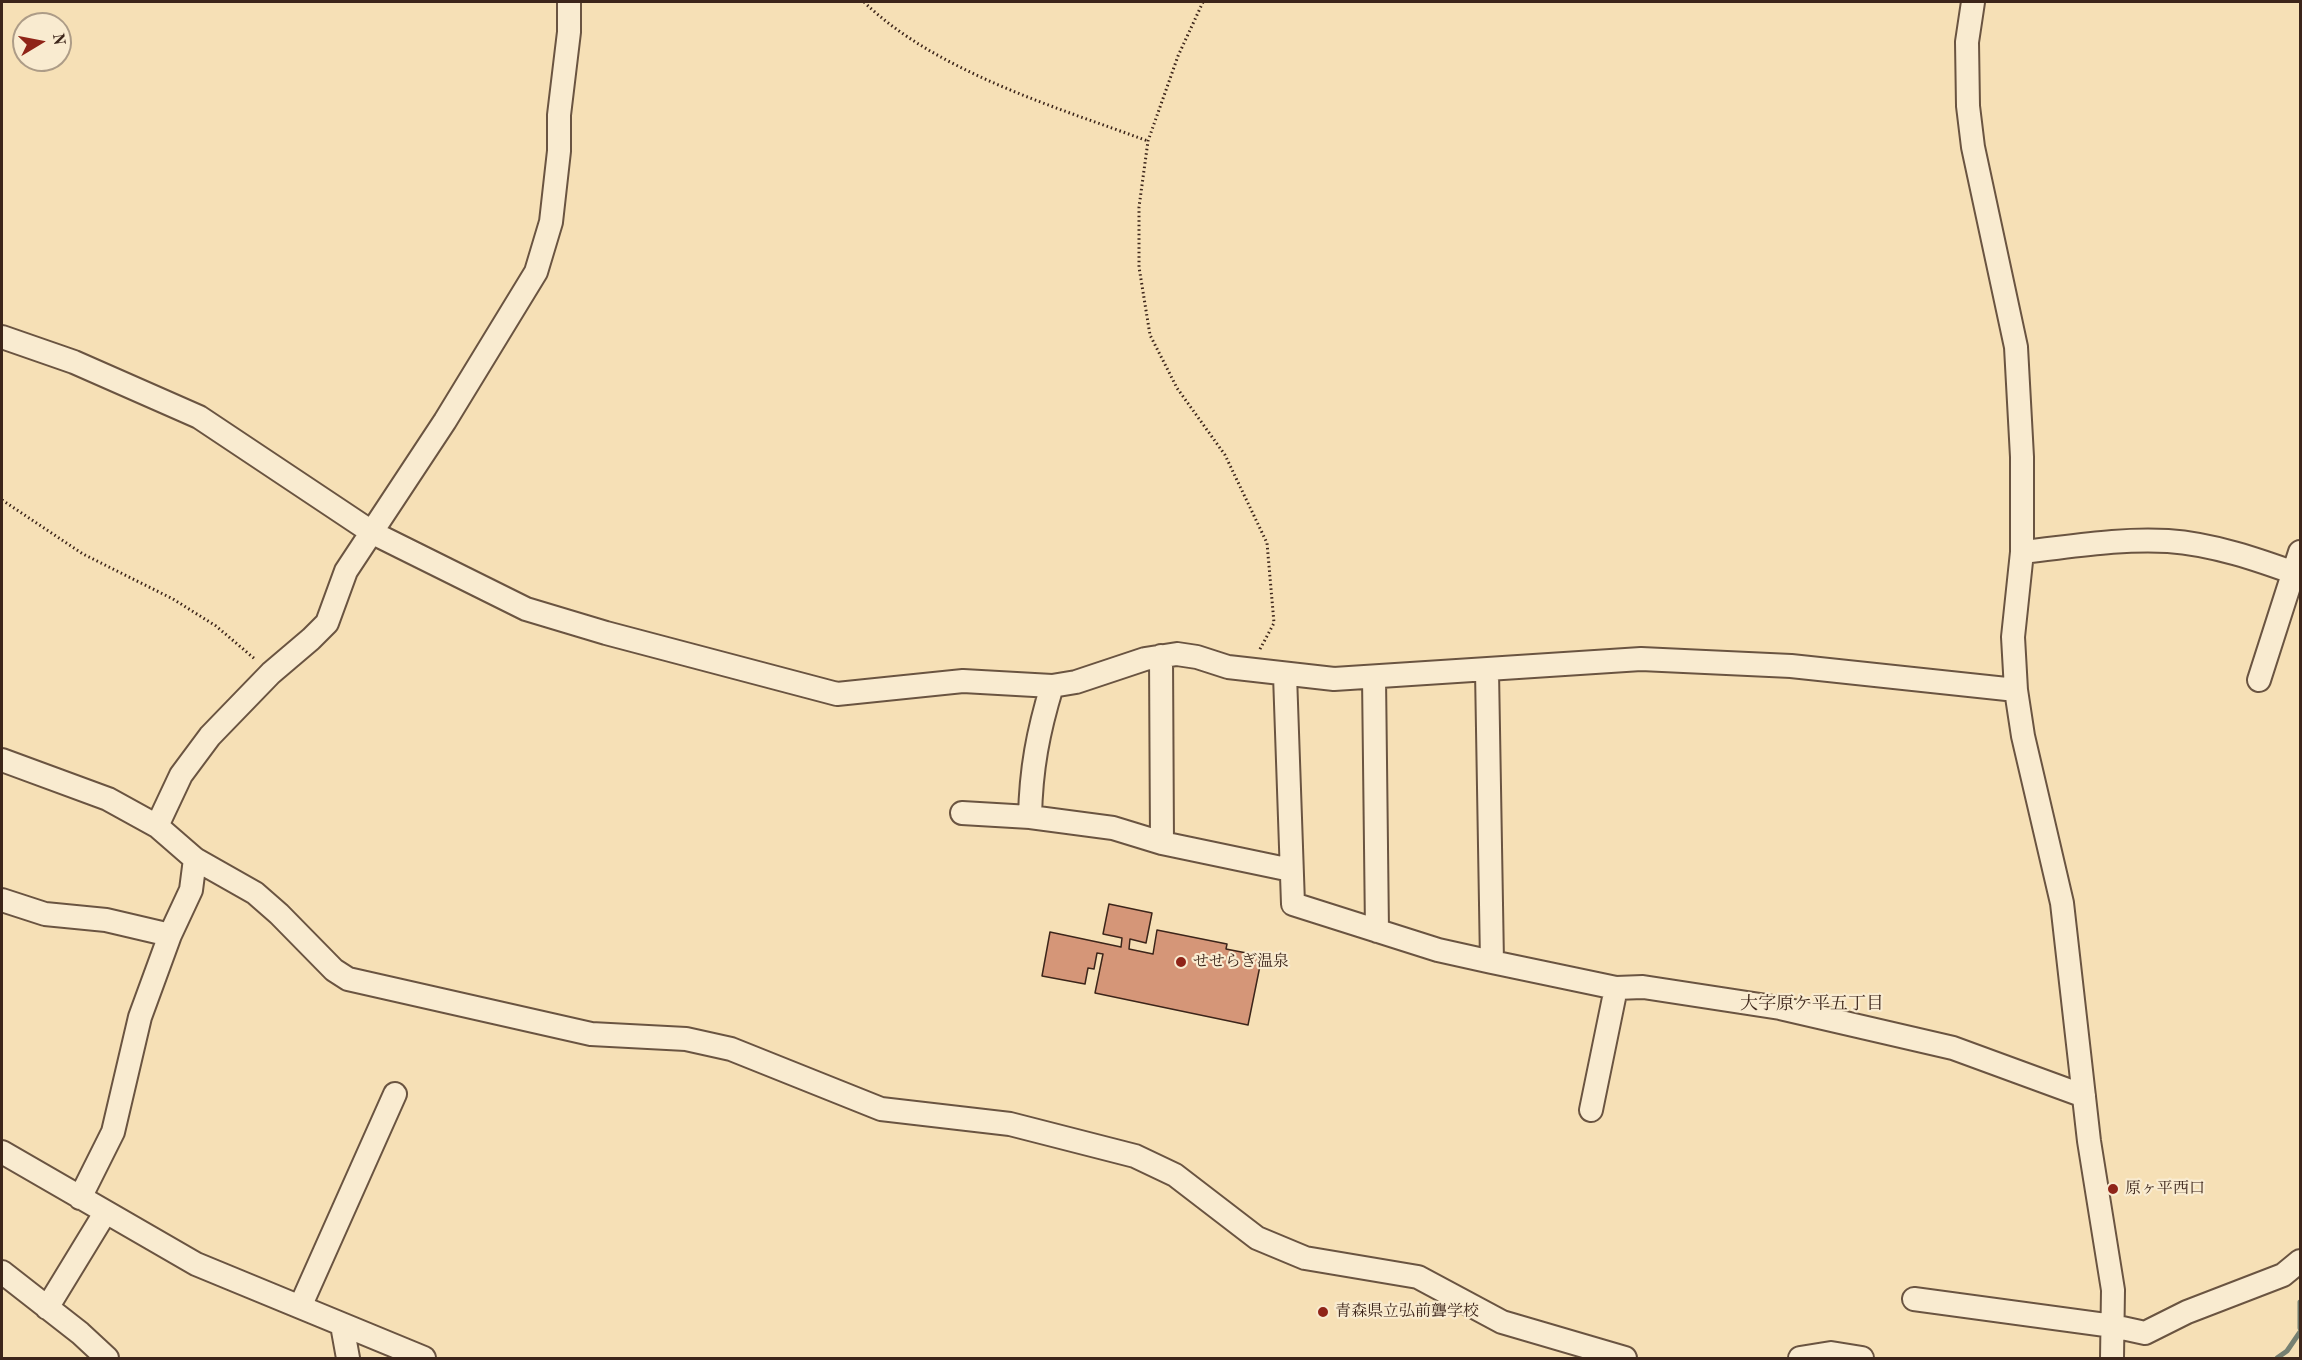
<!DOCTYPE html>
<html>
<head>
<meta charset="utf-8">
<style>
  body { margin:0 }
  #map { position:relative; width:2302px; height:1360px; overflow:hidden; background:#f6e0b6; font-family:"Old Standard TT",serif }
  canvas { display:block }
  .frame { position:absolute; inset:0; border:3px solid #3c251a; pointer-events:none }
  .north { position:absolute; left:12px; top:12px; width:60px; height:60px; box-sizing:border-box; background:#f9ebd0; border:2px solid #ad9c87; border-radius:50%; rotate:80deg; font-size:16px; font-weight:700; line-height:24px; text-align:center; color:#3c251a }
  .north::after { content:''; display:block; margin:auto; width:21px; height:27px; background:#8f2418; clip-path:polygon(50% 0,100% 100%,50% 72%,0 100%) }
</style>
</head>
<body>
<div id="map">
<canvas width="2302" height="1360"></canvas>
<div class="frame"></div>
<div class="north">N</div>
</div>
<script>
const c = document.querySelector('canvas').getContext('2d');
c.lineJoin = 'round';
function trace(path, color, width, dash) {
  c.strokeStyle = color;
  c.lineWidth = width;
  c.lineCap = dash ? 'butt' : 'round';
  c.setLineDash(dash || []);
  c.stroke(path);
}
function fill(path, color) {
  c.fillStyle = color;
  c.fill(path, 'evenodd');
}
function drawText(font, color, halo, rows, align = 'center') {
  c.font = font + ' "Old Standard TT","Noto Serif JP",serif';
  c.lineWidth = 4.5;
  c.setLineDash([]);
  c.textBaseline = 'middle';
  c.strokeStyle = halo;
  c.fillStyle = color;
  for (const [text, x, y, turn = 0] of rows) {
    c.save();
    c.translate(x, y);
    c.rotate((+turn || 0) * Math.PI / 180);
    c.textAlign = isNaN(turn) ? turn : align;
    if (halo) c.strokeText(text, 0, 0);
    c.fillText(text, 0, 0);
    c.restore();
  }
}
trace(new Path2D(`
  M2300,1302V1328
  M2277,1358L2287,1351L2300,1332`), '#768072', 5);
const building = new Path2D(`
  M1109,904L1152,913L1146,943L1130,939L1129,949L1153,954L1157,930L1227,944L1226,949L1262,956L1248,1025L1095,993L1103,954L1097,953L1094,969L1088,968L1085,984L1042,976L1050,932L1121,947L1122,938L1103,934Z`);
fill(building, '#d59678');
trace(building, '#3c251a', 1.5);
const minor = new Path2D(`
  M1973,2L1967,42L1968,106L1973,147L2016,347L2022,457V552L2013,637L2016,690L2023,736L2062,903L2089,1141L2113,1290L2112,1358
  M2,337L74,362L199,417L373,533L526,609L606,633L837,694L963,681L1052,686L1076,682L1145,659L1177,654L1197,657L1228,667L1334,679L1641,659L1791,666L2016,690
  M2022,552C2070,547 2119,538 2168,541C2213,544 2259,560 2300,575
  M1161,656L1162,843
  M1285,675L1293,904L1438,950L1492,962L1487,671
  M1374,677L1377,931
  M2259,680L2300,552
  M2,760L108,799L157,826L195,859L255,893L279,914L334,970L348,979L591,1034L686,1039L731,1049L881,1109L1010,1124L1135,1156L1175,1175L1257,1238L1305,1258L1418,1277L1502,1322L1625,1358
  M962,813L1030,817L1113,828L1162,843L1291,870
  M1030,817C1031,769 1038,732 1052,686
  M157,826L181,775L210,736L271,673L311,639L327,623L346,571L445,421L536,272L551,222L559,151V115L569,32V2
  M2,900L45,914L106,920L170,935
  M1492,962L1616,988L1643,987L1780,1008L1953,1048L2084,1096
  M1591,1110L1616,988
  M2,1152L196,1264L424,1358
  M80,1198L113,1132L140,1017L170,935L191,890L195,859
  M2,1272L80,1333L107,1358
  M1914,1299L2113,1326L2145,1333L2187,1312L2283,1275L2300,1261
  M300,1307L395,1094
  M47,1308L105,1213
  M342,1325L348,1358
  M1800,1358L1831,1353L1862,1358`);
trace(minor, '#6a5441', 26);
trace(new Path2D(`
  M864,2C935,71 1055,107 1148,141
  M1203,2L1178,56L1148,141L1139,207V267L1150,335L1177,388L1225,455L1267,543L1274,623L1259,651
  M2,500L83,554L173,599L216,626L256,660`), '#3c251a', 3, [1.5, 3]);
trace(minor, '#f9ebd0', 22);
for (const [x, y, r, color] of [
  [1181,962,6,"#8f2418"],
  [2113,1189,6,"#8f2418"],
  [1323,1312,6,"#8f2418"]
]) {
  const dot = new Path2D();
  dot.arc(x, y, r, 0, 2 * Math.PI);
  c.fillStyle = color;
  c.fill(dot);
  trace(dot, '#f9ebd0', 2);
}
drawText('16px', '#3c251a', '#f9ebd0', [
  ["せせらぎ温泉",1193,962],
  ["原ヶ平西口",2125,1189],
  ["青森県立弘前聾学校",1335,1312]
], 'left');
drawText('18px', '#3c251a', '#f9ebd0', [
  ["大字原ケ平五丁目",1812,1004]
]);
</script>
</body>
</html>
